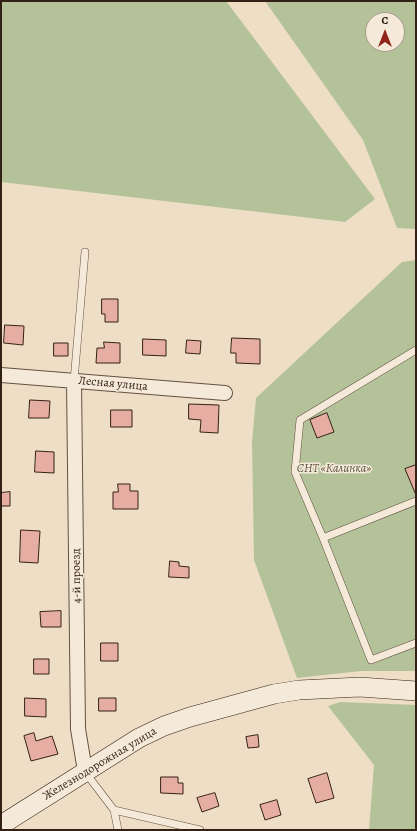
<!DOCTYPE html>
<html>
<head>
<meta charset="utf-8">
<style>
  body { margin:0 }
  #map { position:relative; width:417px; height:831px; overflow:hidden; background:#efdec6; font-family:Alegreya,serif }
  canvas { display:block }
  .frame { position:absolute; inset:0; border:2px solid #342115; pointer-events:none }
  .north { position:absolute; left:365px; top:12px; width:40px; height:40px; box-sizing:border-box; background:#f5eada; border:1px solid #a89a8b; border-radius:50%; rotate:0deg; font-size:11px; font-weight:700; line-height:16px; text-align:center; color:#342115 }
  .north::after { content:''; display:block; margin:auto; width:14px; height:18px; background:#8f2418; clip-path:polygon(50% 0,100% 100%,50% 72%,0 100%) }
</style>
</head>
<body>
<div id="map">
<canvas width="417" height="831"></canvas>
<div class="frame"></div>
<div class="north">С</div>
</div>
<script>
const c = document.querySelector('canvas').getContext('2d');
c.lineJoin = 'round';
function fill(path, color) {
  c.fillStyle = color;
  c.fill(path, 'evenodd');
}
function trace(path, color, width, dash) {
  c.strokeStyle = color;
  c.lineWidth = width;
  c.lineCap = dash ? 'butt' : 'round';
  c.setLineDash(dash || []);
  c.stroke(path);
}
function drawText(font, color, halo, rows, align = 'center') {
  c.font = font + ' Alegreya,serif';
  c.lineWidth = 3;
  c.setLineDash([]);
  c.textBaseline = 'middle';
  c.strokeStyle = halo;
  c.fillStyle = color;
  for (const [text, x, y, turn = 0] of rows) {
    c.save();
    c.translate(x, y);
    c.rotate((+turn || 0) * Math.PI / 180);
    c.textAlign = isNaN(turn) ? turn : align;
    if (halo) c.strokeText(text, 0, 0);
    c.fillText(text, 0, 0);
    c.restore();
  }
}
fill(new Path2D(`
  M1,1H226L375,199L345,222L1,182Z
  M265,1H416V229L397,228L363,140ZM373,20H397V44H373Z
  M416,260V671H361L297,678L254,560L252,442L256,398L402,262Z
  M340,702L416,705V830H369L374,765L328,706Z`), '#b4c299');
const building = new Path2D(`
  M102,299H118V322H105V314H102Z
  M5,325L24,326L23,345L4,343Z
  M232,338L260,339V364L236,363V353H231Z
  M143,339L166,340V356L143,355Z
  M187,340L201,341L200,354L186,353Z
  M104,342L120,343V363H96L97,348H104Z
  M54,343H68V356H54Z
  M30,400L50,401L49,418H29Z
  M189,404L219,405L218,433L200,432L201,420L189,419Z
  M111,410H132V427H111Z
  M327,413L334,432L317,438L310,420Z
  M36,451L54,452V473L35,472Z
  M416,465V495L405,469Z
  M118,484H130V491H138V509H113V492H118Z
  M10,492V506H1V493Z
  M21,530L40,531L38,563L20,562Z
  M170,561L179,562V566L189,567V578L169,577Z
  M61,611V627H41L40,612Z
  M101,643H118V661H101Z
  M34,659H49V674H34Z
  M25,698L46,699V717L25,716Z
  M99,698H116V711H99Z
  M34,733L36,741L52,736L58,754L31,761L24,736Z
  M258,735L259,747L248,748L246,737Z
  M327,773L334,798L316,803L308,779Z
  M161,777H178V783H183V794L161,793Z
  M215,793L219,806L202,812L197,798Z
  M277,800L281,815L265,820L260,805Z`);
fill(building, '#e6aea2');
trace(building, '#342115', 1);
const lane = new Path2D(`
  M416,350L300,420L295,472L323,538L371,660L416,643
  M74,381L85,252
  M323,538L416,501
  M85,772L114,810L200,830
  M114,810L118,830`);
const street = new Path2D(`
  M1,375L225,393
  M74,381L78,729L85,771`);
const secondary = new Path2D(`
  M1,825L139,738L164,726L190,717L274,694L299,690L360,687L416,691`);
trace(lane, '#635041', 8);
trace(street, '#635041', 16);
trace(secondary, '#342115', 20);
trace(lane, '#f5eada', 7);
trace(street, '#f5eada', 14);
trace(secondary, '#f5eada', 19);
drawText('12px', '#342115', '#f5eada', [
  ["Лесная улица",113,384,5],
  ["4-й проезд",77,576,-91],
  ["Железнодорожная улица",100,764,-31]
]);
drawText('italic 12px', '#5a513d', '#f5eada', [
  ["СНТ «Калинка»",334,469]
]);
</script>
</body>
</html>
